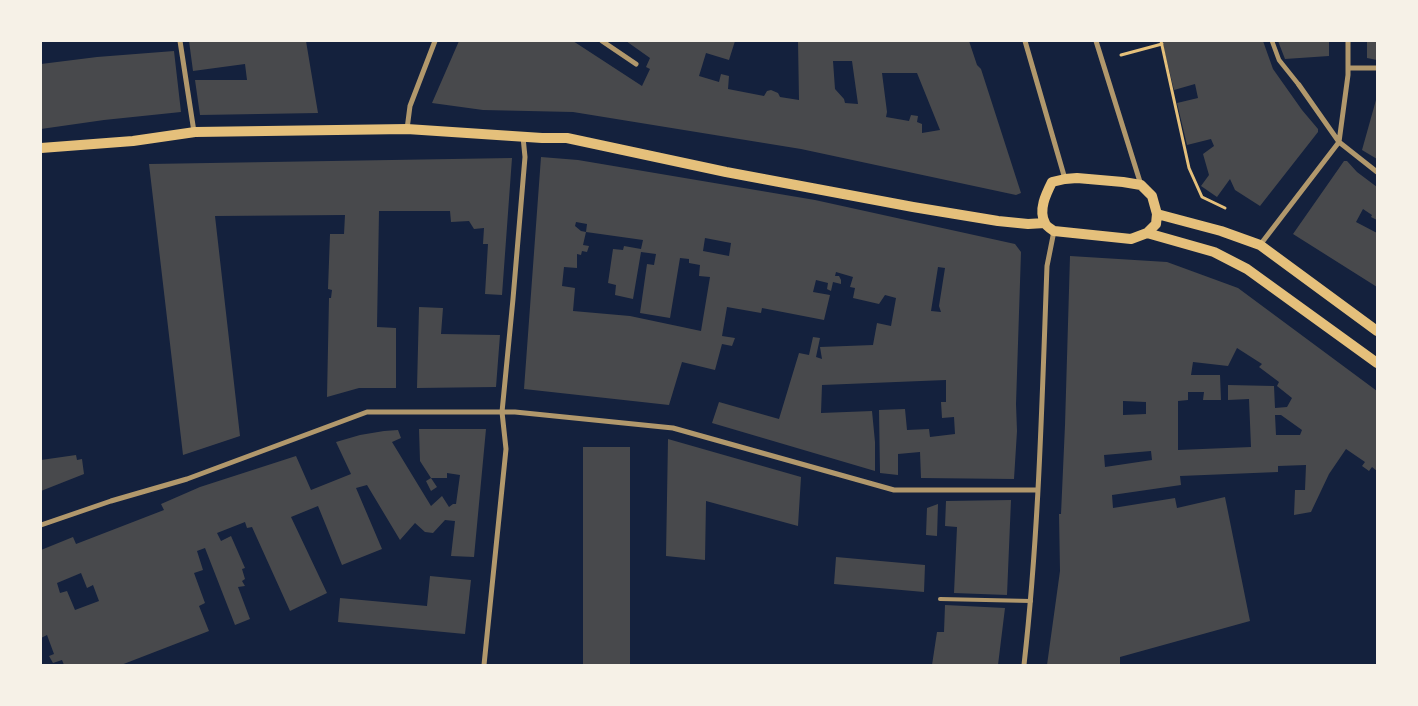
<!DOCTYPE html>
<html>
<head>
<meta charset="utf-8">
<style>
  body { margin:0 }
  #map { position:relative; width:1418px; height:706px; overflow:hidden; background:#14213d; font-family:Commissioner,sans-serif }
  canvas { display:block }
  .frame { position:absolute; inset:0; border:42px solid #f6f1e7; pointer-events:none }
</style>
</head>
<body>
<div id="map">
<canvas width="1418" height="706"></canvas>
<div class="frame"></div>
</div>
<script>
const c = document.querySelector('canvas').getContext('2d');
c.lineJoin = 'round';
function fill(path, color) {
  c.fillStyle = color;
  c.fill(path, 'evenodd');
}
function trace(path, color, width, dash) {
  c.strokeStyle = color;
  c.lineWidth = width;
  c.lineCap = dash ? 'butt' : 'round';
  c.setLineDash(dash || []);
  c.stroke(path);
}
fill(new Path2D(`
  M189,41H306L318,113L200,115L195,80H247L245,64L193,71Z
  M459,41H573L642,86L650,69L646,67L650,58L626,41H735L729,60L706,53L699,76L719,82L721,74L729,76L728,89L764,96L767,91L771,90L778,93L780,97L799,100L798,41H969L977,65L981,69L1021,193L1016,195L801,149L573,112L483,110L432,103ZM833,61H852L858,104L845,103L844,99L835,89ZM882,73H917L940,130L922,133V124L917,122L918,116L911,115L909,121L886,117L887,112Z
  M1162,41H1263L1273,69L1302,110L1318,129V132L1260,206L1235,190L1230,179L1217,197L1201,186L1209,175L1203,154L1214,146L1211,139L1187,145L1177,103L1198,98L1195,84L1174,90Z
  M1278,41H1329V56L1285,59Z
  M1367,41H1377V60L1367,58Z
  M174,51L181,112L104,120L41,129V64L97,57Z
  M1376,100H1377V159L1362,150Z
  M541,157L578,160L815,200L1015,244L1021,252L1016,404L1017,431L1014,479L921,478L920,452L898,454V475L880,473L879,410L905,409L907,430L929,429L930,437L955,434L954,417L942,418L941,402H946V380L822,385L821,413L872,411L875,442V471L712,423L719,402L779,419L799,353L809,355L813,337L820,338L816,357L822,359L820,347L873,345L877,323L891,326L896,298L885,295L879,304L853,298L855,288L850,287L853,277L836,272L835,276H839L841,280V284L833,282L831,291L827,289L828,283L816,280L813,292L830,295L824,320L762,308L761,313L727,307L722,336L735,338L732,346L722,344L715,370L682,362L669,405L524,389ZM576,222L587,224L586,232L643,240L641,249L624,246L623,250L613,249L608,283L616,285L615,295L633,299L641,252L656,254L654,265L647,264L640,313L670,318L680,258L689,259V263L700,265L699,276L710,277L701,331L630,316L573,311L575,288L562,286L564,267L577,268V254L581,255L582,251L587,252L589,246L583,245L586,232L581,231L575,226ZM705,238L731,243L729,256L703,251ZM938,267L945,268L939,306L941,312L931,311Z
  M512,158L502,295L485,294L488,244H483L484,228L474,229L469,221L451,222L450,211H379L377,327L396,328V388H359L327,397L329,298H331L332,290L328,289L330,234H344L345,215L215,216L240,436L183,455L149,164Z
  M1344,161H1347L1357,172L1377,187V220L1371,217L1372,215L1363,209L1356,222L1377,233V287L1293,234Z
  M1070,256L1167,262L1238,288L1377,391V471L1372,467L1369,471L1362,466L1365,462L1346,449L1329,474L1311,512L1294,515L1295,490H1305L1306,465L1278,466V472L1180,476L1181,485L1112,495L1113,508L1175,498L1177,508L1225,497L1250,621L1120,657V665H1047L1060,571L1059,514H1061L1065,425ZM1237,348L1262,364L1259,367L1279,382L1277,386L1292,398L1287,407L1275,408L1274,386L1228,385V400L1249,399L1251,447L1178,450V401L1188,400V392H1204L1203,400H1221L1220,375H1191L1193,362L1228,366ZM1123,401L1146,402V414L1123,415ZM1275,415H1281L1302,430L1300,435H1276ZM1151,451L1152,460L1105,467L1104,455Z
  M419,307L443,308L441,334L500,335L496,387L417,388Z
  M419,429H486L474,557L451,556L455,521L445,520L433,533L425,532L415,523L400,540L367,485L356,488L382,549L342,565L318,506L291,517L327,593L290,611L252,527L247,528L245,522L217,533L221,541L231,536L245,568L242,569L245,579L242,581L245,586L238,587L250,619L235,625L205,548L197,551L203,570L194,573L205,603L199,606L209,631L121,665H64L62,660L53,663L49,656L54,654L47,635L41,638V550L73,537L76,544L164,510L161,504L200,487L296,456L311,490L351,474L336,442L360,435L384,431L398,430L401,438L392,442L431,506L442,496L449,507L453,504H456L460,475L447,473V478H431L420,461ZM81,573L87,588L93,585L99,601L75,610L67,591L60,593L57,583Z
  M668,439L801,477L798,526L706,501L705,560L666,556Z
  M583,447H630V665H583Z
  M76,455L77,460L82,459L84,474L41,491V460Z
  M431,478L437,487L431,491L426,481Z
  M1011,500L1007,595L954,593L957,527L945,526L946,501Z
  M938,504L937,536L926,535L927,508Z
  M836,557L925,565L924,592L834,584Z
  M430,576L471,580L465,634L338,622L340,598L427,606Z
  M945,605L1005,608L998,665H932L937,632H944Z`), '#48494c');
trace(new Path2D(`
  M1161,41L1189,168L1202,197L1225,208
  M1121,55L1162,44`), '#e5c07b', 3);
trace(new Path2D(`
  M940,599L1031,601`), '#b1986c', 4);
trace(new Path2D(`
  M1272,41L1279,60L1299,85`), '#b1986c', 4.5);
trace(new Path2D(`
  M180,41L194,132
  M602,41L636,64
  M1025,41L1065,179
  M1096,41L1141,185
  M1349,68H1377
  M1299,85L1339,142L1377,172
  M407,129L410,106L435,41
  M1260,245L1339,142L1348,75V41
  M41,525L111,501L187,479L367,412H515L673,428L894,490H1038
  M484,665L506,449L502,412L513,299L525,157L523,137
  M1024,665C1039,532 1042,399 1047,266L1054,231`), '#b1986c', 5);
trace(new Path2D(`
  M41,148L133,141L195,132L407,129L542,138H567L726,172L913,207L998,221L1028,224L1045,223
  M1077,178L1123,182L1141,185L1152,196L1157,214L1156,224L1147,233L1131,239L1054,231C1051,229 1046,226 1045,223C1038,210 1046,194 1052,182L1065,179Z
  M1157,214L1221,231L1260,245L1377,331
  M1147,233L1214,252L1247,269L1377,363`), '#e5c07b', 10);
</script>
</body>
</html>
